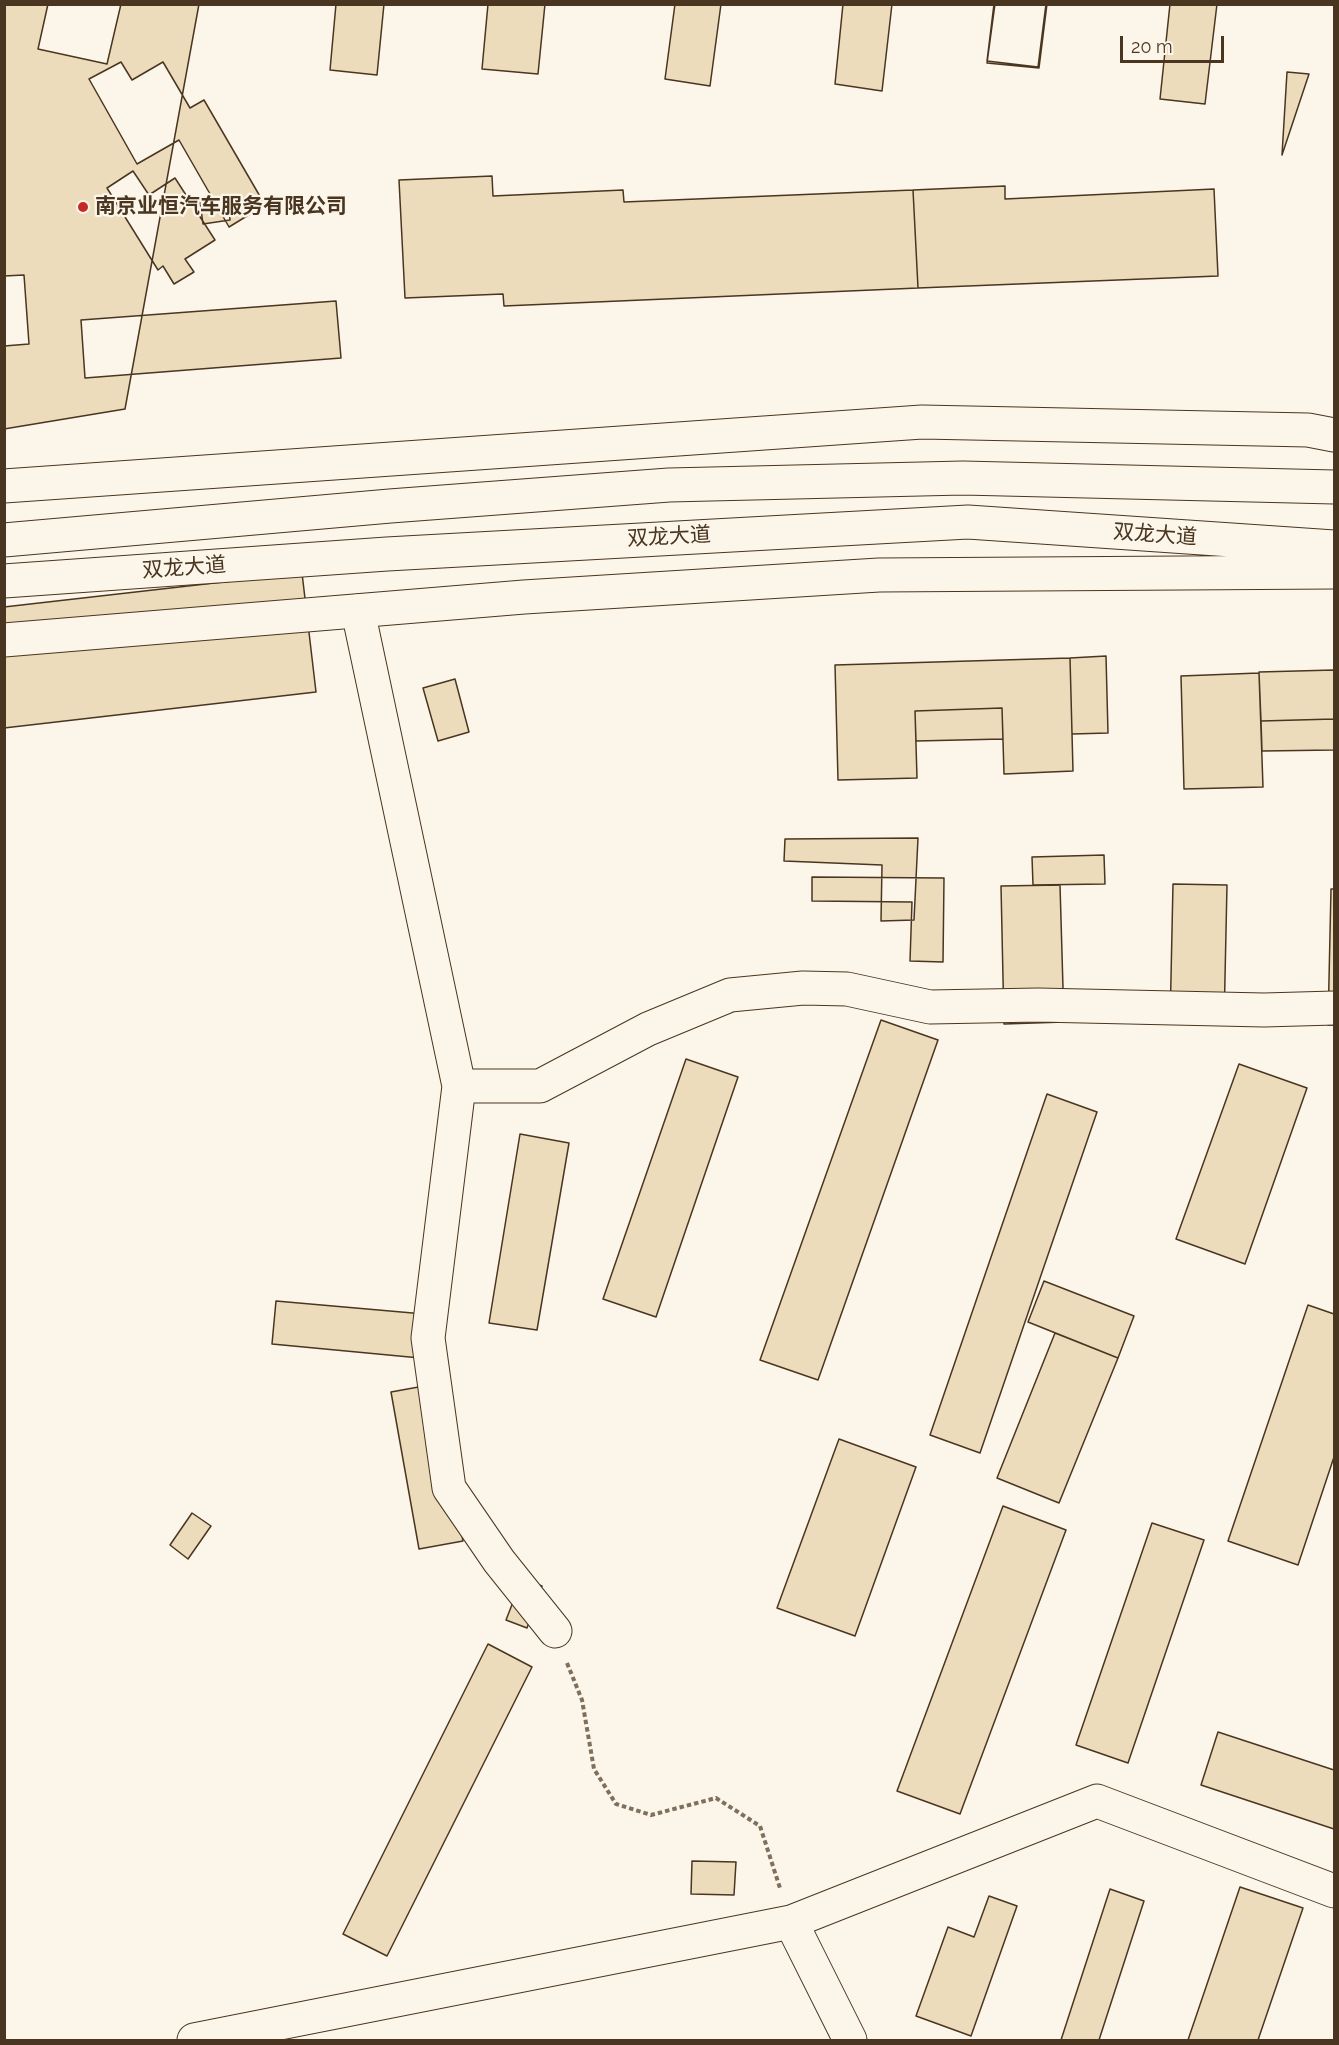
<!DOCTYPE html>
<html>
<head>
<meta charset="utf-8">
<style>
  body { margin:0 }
  #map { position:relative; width:1339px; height:2045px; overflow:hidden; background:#fbf6e9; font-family:Raleway,sans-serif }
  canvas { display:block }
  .frame { position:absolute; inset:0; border:6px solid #4a3520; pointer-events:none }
  .scale { position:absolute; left:1120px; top:36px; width:104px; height:27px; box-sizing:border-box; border:3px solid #4a3520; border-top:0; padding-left:8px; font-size:18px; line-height:21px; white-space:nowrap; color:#4a3520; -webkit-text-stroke:4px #fbf6e9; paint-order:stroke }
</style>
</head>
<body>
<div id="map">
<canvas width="1339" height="2045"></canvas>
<div class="frame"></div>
<div class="scale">20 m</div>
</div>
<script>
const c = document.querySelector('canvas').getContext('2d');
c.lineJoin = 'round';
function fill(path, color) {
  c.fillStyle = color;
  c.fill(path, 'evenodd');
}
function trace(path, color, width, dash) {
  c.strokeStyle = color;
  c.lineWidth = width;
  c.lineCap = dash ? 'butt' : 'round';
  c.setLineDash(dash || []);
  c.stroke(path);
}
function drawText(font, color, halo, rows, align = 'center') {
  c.font = font + ' Raleway,"Noto Sans SC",sans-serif';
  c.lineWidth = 4.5;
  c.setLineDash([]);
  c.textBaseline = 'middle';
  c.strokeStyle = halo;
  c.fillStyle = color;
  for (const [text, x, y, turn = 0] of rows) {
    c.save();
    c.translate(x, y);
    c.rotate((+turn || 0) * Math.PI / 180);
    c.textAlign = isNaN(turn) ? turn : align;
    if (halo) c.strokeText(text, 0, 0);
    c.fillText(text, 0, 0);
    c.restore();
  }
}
const building = new Path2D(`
  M4,4H199L125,409L4,429Z
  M48,4H121L107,64L38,49Z
  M336,4H384L377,75L330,70Z
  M488,4H545L538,74L482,69Z
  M675,4H721L710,86L665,79Z
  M843,4H892L882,91L835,84Z
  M994,4H1046L1038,67L987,61Z
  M995,4H1047L1039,68L987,63Z
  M1170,4H1217L1205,104L1160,99Z
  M121,62L132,80L163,62L190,108L204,100L265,205L229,227L179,140L137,164L89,79Z
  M1287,72L1309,74L1282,155Z
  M133,171L149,195L175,178L215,240L185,259L194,272L174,284L163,266L158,270L107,188Z
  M492,176L493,196L623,190L624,202L913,190L918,288L504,306L503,294L405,298L399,180Z
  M1005,186V199L1214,189L1218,276L918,288L913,190Z
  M228,199L230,220L203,224L200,202Z
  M24,275L29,344L4,346V276Z
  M336,301L341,358L85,378L81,320Z
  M302,573L316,692L4,728V607Z
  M1106,656L1108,733L1072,734L1070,658Z
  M1070,658L1073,771L1004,774L1002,708L915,711L917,778L838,780L835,665Z
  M1334,670V719L1261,721L1259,672Z
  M1259,673L1263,787L1184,789L1181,676Z
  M455,679L469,732L438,741L423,688Z
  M1002,708L1003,739L916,741L915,711Z
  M1334,719V750L1262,751L1261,721Z
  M918,838L914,920L881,921L882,865L784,861L785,839Z
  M1104,855L1105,884L1033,885L1032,857Z
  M812,877L944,878L943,962L910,961L912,902L812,901Z
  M1173,884L1227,885L1224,1024H1170Z
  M1060,885L1064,1022L1004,1024L1001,886Z
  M1331,889H1334V1025H1328Z
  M881,1020L938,1040L818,1380L760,1360Z
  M686,1059L738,1077L656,1317L603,1299Z
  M1239,1064L1307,1088L1245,1264L1176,1239Z
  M1047,1094L1097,1112L980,1453L930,1435Z
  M520,1134L569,1143L537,1330L489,1323Z
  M1044,1281L1134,1316L1118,1358L1028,1322Z
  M276,1301L424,1314L420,1358L272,1344Z
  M1308,1305L1334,1314V1457L1298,1565L1228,1541Z
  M1055,1333L1118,1358L1059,1503L997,1478Z
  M435,1384L463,1541L419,1549L391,1392Z
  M839,1439L916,1467L855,1636L777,1608Z
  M1003,1506L1066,1530L960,1814L897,1791Z
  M192,1513L211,1526L188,1559L170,1545Z
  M1152,1523L1204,1540L1128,1763L1076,1745Z
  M522,1579L542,1586L527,1628L506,1620Z
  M488,1644L532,1667L387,1956L343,1934Z
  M1218,1732L1334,1770V1829L1201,1785Z
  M692,1861L736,1862L734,1895L691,1894Z
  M1240,1887L1303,1908L1258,2040H1188Z
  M1110,1889L1144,1901L1099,2040H1061Z
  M989,1896L1017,1906L971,2036L916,2016L948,1927L974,1937Z`);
fill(building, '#ecdcbc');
trace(building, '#4a3520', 1.5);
const minor = new Path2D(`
  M358,611L459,1086L428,1338L449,1488L499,1561L555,1631
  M459,1086H540L648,1029L730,995L803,988L847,989L930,1007L1038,1005L1264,1010L1334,1008
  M791,1922L1097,1801L1334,1891
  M194,2040L791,1922L850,2040`);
const highway = new Path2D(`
  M4,486L922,422L1308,430L1334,435
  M4,540L390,506L669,485L963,478L1334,487
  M4,581L387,554L968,522L1334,547
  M4,640L524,597L879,575L1334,572`);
trace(minor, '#4a3520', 35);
trace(highway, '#4a3520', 35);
trace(new Path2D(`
  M567,1663L582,1700L594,1769L616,1804L651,1815L716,1798L760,1826L780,1888`), '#7f6f5c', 4, [4.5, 3]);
trace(minor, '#fbf6e9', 33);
trace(highway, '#fbf6e9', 33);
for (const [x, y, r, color] of [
  [83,207,6,"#c62828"]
]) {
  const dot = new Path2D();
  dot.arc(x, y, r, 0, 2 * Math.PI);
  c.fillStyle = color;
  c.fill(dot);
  trace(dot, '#fbf6e9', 2);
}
drawText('bold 21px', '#4a3520', '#fbf6e9', [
  ["南京业恒汽车服务有限公司",95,207]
], 'left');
drawText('21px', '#4a3520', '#fbf6e9', [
  ["双龙大道",1155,535,4],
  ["双龙大道",669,537,-3],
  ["双龙大道",184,568,-4]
]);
</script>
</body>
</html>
